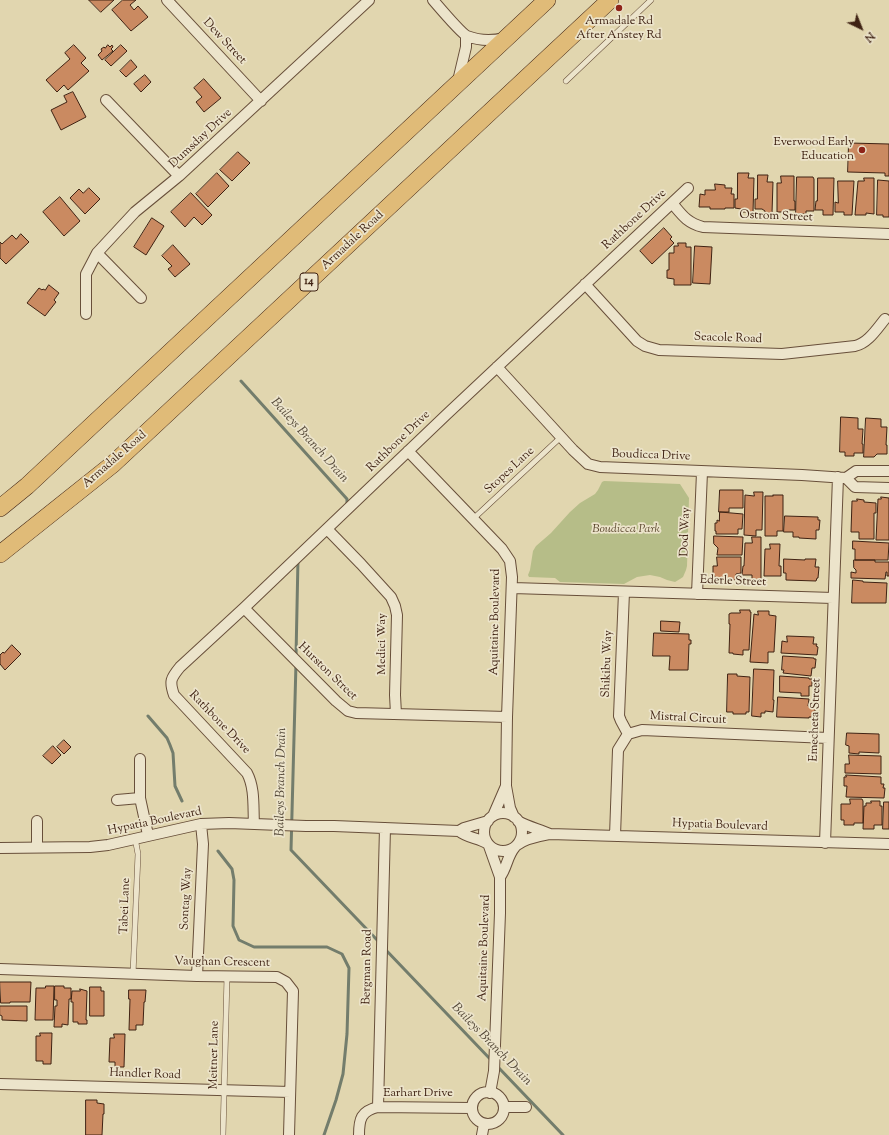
<!DOCTYPE html>
<html>
<head>
<meta charset="utf-8">
<style>
  body { margin:0 }
  #map { position:relative; width:889px; height:1135px; overflow:hidden; background:#e1d6af; font-family:"Sorts Mill Goudy",serif }
  canvas { display:block }
  .north { position:absolute; left:841px; top:8px; width:40px; height:40px; -webkit-text-stroke:3px #ece4cb; paint-order:stroke; rotate:137deg; font-size:11px; font-weight:700; line-height:16px; text-align:center; color:#3f2213 }
  .north::after { content:''; display:block; margin:auto; width:14px; height:18px; background:#3f2213; clip-path:polygon(50% 0,100% 100%,50% 72%,0 100%) }
</style>
</head>
<body>
<div id="map">
<canvas width="889" height="1135"></canvas>
<div class="north">N</div>
</div>
<script>
const c = document.querySelector('canvas').getContext('2d');
c.lineJoin = 'round';
function fill(path, color) {
  c.fillStyle = color;
  c.fill(path, 'evenodd');
}
function trace(path, color, width, dash) {
  c.strokeStyle = color;
  c.lineWidth = width;
  c.lineCap = dash ? 'butt' : 'round';
  c.setLineDash(dash || []);
  c.stroke(path);
}
function drawText(font, color, halo, rows, align = 'center') {
  c.font = font + ' "Sorts Mill Goudy",serif';
  c.lineWidth = 3.5;
  c.setLineDash([]);
  c.textBaseline = 'middle';
  c.strokeStyle = halo;
  c.fillStyle = color;
  for (const [text, x, y, turn = 0] of rows) {
    c.save();
    c.translate(x, y);
    c.rotate((+turn || 0) * Math.PI / 180);
    c.textAlign = isNaN(turn) ? turn : align;
    if (halo) c.strokeText(text, 0, 0);
    c.fillText(text, 0, 0);
    c.restore();
  }
}
fill(new Path2D(`
  M604,481L680,484L689,498L687,566L686,570L683,577L680,579L675,582L667,580L660,577L650,575L637,577L624,584L560,582L555,578L529,577L528,575L530,570L533,551L536,546L551,533L570,512L580,503L595,494L598,490L602,482Z`), '#b6bd88');
trace(new Path2D(`
  M241,381L347,499V506
  M296,656L298,559
  M296,663L291,850L379,942
  M148,716L167,738L170,745L173,753L175,786L182,801
  M218,851L232,869L234,880L233,926L239,940L254,947H327L342,954L349,968L347,1034L343,1074L336,1100L324,1135
  M384,948L492,1061
  M498,1067L563,1135`), '#737d6c', 3);
const building = new Path2D(`
  M89,0H114L101,12Z
  M123,0H136L130,5L134,10L138,6L148,17L131,31L112,10Z
  M74,45L86,58L81,63L89,71L68,90L64,85L57,92L46,80L70,59L65,53Z
  M108,45L110,47L112,45L113,47L111,49L113,51L102,60L98,55L102,51L101,49L104,47L105,48Z
  M121,45L127,51L111,66L105,60Z
  M131,60L137,67L126,77L120,71Z
  M145,75L151,82L141,92L134,84Z
  M204,79L221,98L204,112L196,102L202,97L194,88Z
  M73,92L86,117L61,130L51,110L67,102L64,96Z
  M849,143L889,144V176H885V173L848,172Z
  M238,152L250,163L232,181L220,170Z
  M217,173L229,186L208,207L196,194Z
  M738,173H749L748,178H754L753,212H743L741,209L735,208V199H737Z
  M758,175H768L767,182H773L772,213H765V211L762,209H755V199H757Z
  M781,176H794V201H795V210H784V212H777V183H781Z
  M797,177H813L814,179V211H806V214H796Z
  M818,178H834L833,215H823V210H815L816,201H817Z
  M864,178H874V214L866,213V215H855L858,181H864Z
  M878,180L889,181V217H883V215H877Z
  M838,181H854L852,215H844V212H835V202L838,203Z
  M715,184L725,185V188H732L731,194H734V208H725V209H710V207H699L700,194L705,195V190H715Z
  M89,188L100,199L85,214L70,198L79,189L83,193Z
  M191,193L212,215L202,225L194,217L185,227L171,212Z
  M60,197L80,221L64,236L43,212Z
  M152,218L164,226L146,255L134,247Z
  M664,228L672,237L670,239L674,243L652,264L640,251Z
  M21,234L29,242L6,264L0,258V242L2,244L12,235L16,239Z
  M678,243H686V247H691V285H674V279L667,278V270H669V253H674V246H678Z
  M173,245L190,264L175,277L168,269L172,266L162,256Z
  M695,246L712,247L710,284L693,283Z
  M49,285L59,293L54,300L56,302L45,316L27,303L39,288L42,290L43,289L45,290Z
  M841,417L858,418V429H863L862,444H863V453H854V456H845V452H840Z
  M866,418L881,419V427H887L886,445H887V454H877L874,457H864Z
  M720,490H743V508H729V512H719Z
  M754,492H763L762,530H756V536L744,535L745,495L754,496Z
  M773,495H783V531H777V536H765V496H773Z
  M881,497L889,498V540H876L878,499H881Z
  M857,499L864,500V502L876,503V513H874V539H859V532H851L852,501H857Z
  M720,512L743,514L742,529H738V534H716V531H715V523H717V520L719,521Z
  M785,516L818,517V520H820L819,530H816V539L799,538V537H793V532H784Z
  M714,536L743,537L742,555H717L718,548L714,544Z
  M752,537H761V580L752,579V575H742L743,566H744L745,543H752Z
  M853,541L889,543L888,560H855V549H853Z
  M770,544H780L779,566H781V576H764L765,549H770Z
  M717,557H741V573L736,574V580L715,579V576H713V566H717Z
  M784,559L805,560V559H816L815,567H819L818,578H817L816,581L786,580V573H784Z
  M854,560H875V562H889V576H887V572H886L885,579L851,578V572L856,573V570L854,568Z
  M853,580L863,581V582L887,583L886,603H852Z
  M740,610H750V612H751L749,650H743V655L733,654V653H729L730,624H729V614L731,613H740Z
  M758,611H769V615L776,616L774,652H768V663L750,662L754,614L758,615Z
  M661,621L680,622L679,632L661,631Z
  M654,633L689,634V640H691V644H689L688,670H669L670,656H653Z
  M787,636L814,637L813,644H817L816,646L818,647L817,655L781,653L782,641L787,642Z
  M12,645L21,654L5,670L0,664V655L3,652L4,653Z
  M783,656L814,658V659H816L815,668H812L811,676L783,673L784,670H782Z
  M754,669L774,670L773,700H774L773,712L765,711V713H761V717L752,716Z
  M728,674H737V676L750,677L749,712H746V714H733V712H727Z
  M780,676L809,678V679H812V686H809V696H801V693L780,692Z
  M778,697L809,699L808,706H815V714H812V717H809V718L777,717Z
  M847,733L879,734V753L859,752V754L849,753V746L846,745Z
  M64,740L71,747L64,754L57,747Z
  M53,746L61,755L52,764L43,756Z
  M849,755L881,756V774L845,773V764H849Z
  M846,775L881,777V784H884L883,788H885L884,798L846,797L847,786H844V777H846Z
  M850,799H862L863,801V823H854V825H844V820H841V804H850Z
  M871,801H880V806H882V825H874V829H863L864,806H866V803H871Z
  M884,802H889V829H883Z
  M0,982H31L30,1002H10V1003H1Z
  M46,986H54L53,1020H35L36,988H45Z
  M55,986H64V988H71V999H69L68,1025L62,1024V1027H54L55,1006H57V1000H55Z
  M90,987H101V991H104V1016H90Z
  M80,989L87,991L86,1020H87V1024H78V1022H73V1002H71L72,991H80Z
  M129,990H146L145,1002H144L143,1025H136V1030H129L130,999H129Z
  M0,1006H27V1021L2,1020V1016L0,1015Z
  M40,1033H52L51,1064H43V1061H36V1036H40Z
  M114,1034H125L124,1067H115V1062H109L110,1038H114Z
  M86,1100H97V1103L104,1104V1114H103L102,1135H86Z`);
fill(building, '#ca8a61');
trace(building, '#3f2213', 1);
const service = new Path2D(`
  M566,81L651,0
  M473,519L561,437
  M133,974L138,854L135,838
  M223,1135L227,976`);
const minor = new Path2D(`
  M167,0L261,101
  M433,0C439,7 461,33 467,36C480,41 492,41 504,38
  M458,81L466,47V36
  M106,100L179,176
  M672,203C682,215 687,223 703,227L889,234
  M97,253L141,298
  M585,284L637,341L645,346L659,350L782,354L855,346C868,343 876,330 885,319
  M86,314V274L97,253L135,212L179,176L369,0
  M497,367L573,450L588,464L600,467L802,475L846,478L855,487L889,488
  M408,451L502,549L510,561L512,577L507,717L506,786L510,808L514,817
  M846,478L856,471H889
  M327,529L361,564L391,597L395,606L397,615L395,695L396,714
  M513,588L833,598
  M624,592L619,716L621,721L628,734
  M697,594L702,472
  M244,608L336,701L348,711L356,713L507,717
  M140,759V798L148,835
  M117,800L140,798
  M484 832a19 19 0 1 1 38 0a19 19 0 1 1-38 0Z
  M493,816L506,786
  M518,821C528,827 539,829 550,834
  M254,824C253,807 255,788 247,773L174,695C169,681 171,678 180,667L244,608L446,415L688,188
  M459,831C467,838 479,838 488,844
  M615,836L618,750L628,734L642,730L828,738
  M825,843L838,477
  M517,845C526,838 539,836 550,834L889,844
  M489,846L500,877V913L494,1071L490,1093
  M37,847V821
  M0,848L90,847L108,845L201,824L229,823L306,826H334L459,831L464,828L488,821
  M500,877C507,868 507,856 515,847
  M0,969L197,976L277,977L286,982L293,991L289,1135
  M197,976L203,844L201,824
  M0,1084L290,1092
  M472 1108a16 16 0 1 1 32 0a16 16 0 1 1-32 0Z
  M378,1107L385,828
  M504,1107H526
  M359,1135C359,1119 361,1111 378,1107L471,1108
  M482,1135L484,1124`);
const trunk = new Path2D(`
  M0,508L27,486L547,0
  M0,554L113,464L610,0`);
trace(service, '#684f3a', 6);
trace(minor, '#684f3a', 12);
trace(trunk, '#3f2213', 18);
trace(service, '#ece4cb', 5);
trace(minor, '#ece4cb', 10);
trace(trunk, '#e0bb78', 17);
for (const [x, y, r, color] of [
  [619,8,4,"#8f2418"],
  [862,150,4,"#8f2418"]
]) {
  const dot = new Path2D();
  dot.arc(x, y, r, 0, 2 * Math.PI);
  c.fillStyle = color;
  c.fill(dot);
  trace(dot, '#ece4cb', 1.5);
}
for (const [x, y, w] of [
  [309,282,18]
]) {
  const box = new Path2D();
  box.roundRect(x - w / 2, y - 9, w, 18, 3);
  c.fillStyle = '#ece4cb';
  c.fill(box);
  trace(box, '#3f2213', 1);
}
drawText('bold 11px', '#3f2213', null, [
  ["14",309,282]
]);
drawText('12px', '#3f2213', '#ece4cb', [
  ["Armadale Rd",619,22],
  ["After Anstey Rd",619,36],
  ["Everwood Early",854,143,"right"],
  ["Education",854,157,"right"]
]);
drawText('12px', '#3f2213', '#ece4cb', [
  ["Dew Street",224,42,47],
  ["Dumsday Drive",201,139,-43],
  ["Ostrom Street",776,217,2],
  ["Rathbone Drive",635,220,-43],
  ["Armadale Road",353,241,-43],
  ["Seacole Road",728,339,2],
  ["Rathbone Drive",399,442,-44],
  ["Boudicca Drive",651,456,2],
  ["Armadale Road",115,460,-41],
  ["Stopes Lane",510,471,-43],
  ["Dod Way",686,532,-88],
  ["Ederle Street",733,582,2],
  ["Aquitaine Boulevard",496,622,-89],
  ["Medici Way",383,644,-90],
  ["Shikibu Way",608,664,-88],
  ["Hurston Street",327,672,44],
  ["Mistral Circuit",688,719,3],
  ["Emecheta Street",816,720,-88],
  ["Rathbone Drive",219,723,46],
  ["Hypatia Boulevard",155,822,-12],
  ["Hypatia Boulevard",720,826,2],
  ["Sontag Way",187,899,-87],
  ["Tabei Lane",126,906,-88],
  ["Aquitaine Boulevard",485,948,-88],
  ["Vaughan Crescent",222,963,1],
  ["Bergman Road",368,967,-89],
  ["Meitner Lane",215,1055,-89],
  ["Handler Road",145,1075,2],
  ["Earhart Drive",418,1094]
]);
drawText('italic 12px', '#5d4930', '#ece4cb', [
  ["Boudicca Park",626,530]
]);
drawText('italic 13px', '#544838', '#ece4cb', [
  ["Baileys Branch Drain",309,441,48],
  ["Baileys Branch Drain",282,782,-89],
  ["Baileys Branch Drain",491,1045,46]
]);
</script>
</body>
</html>
